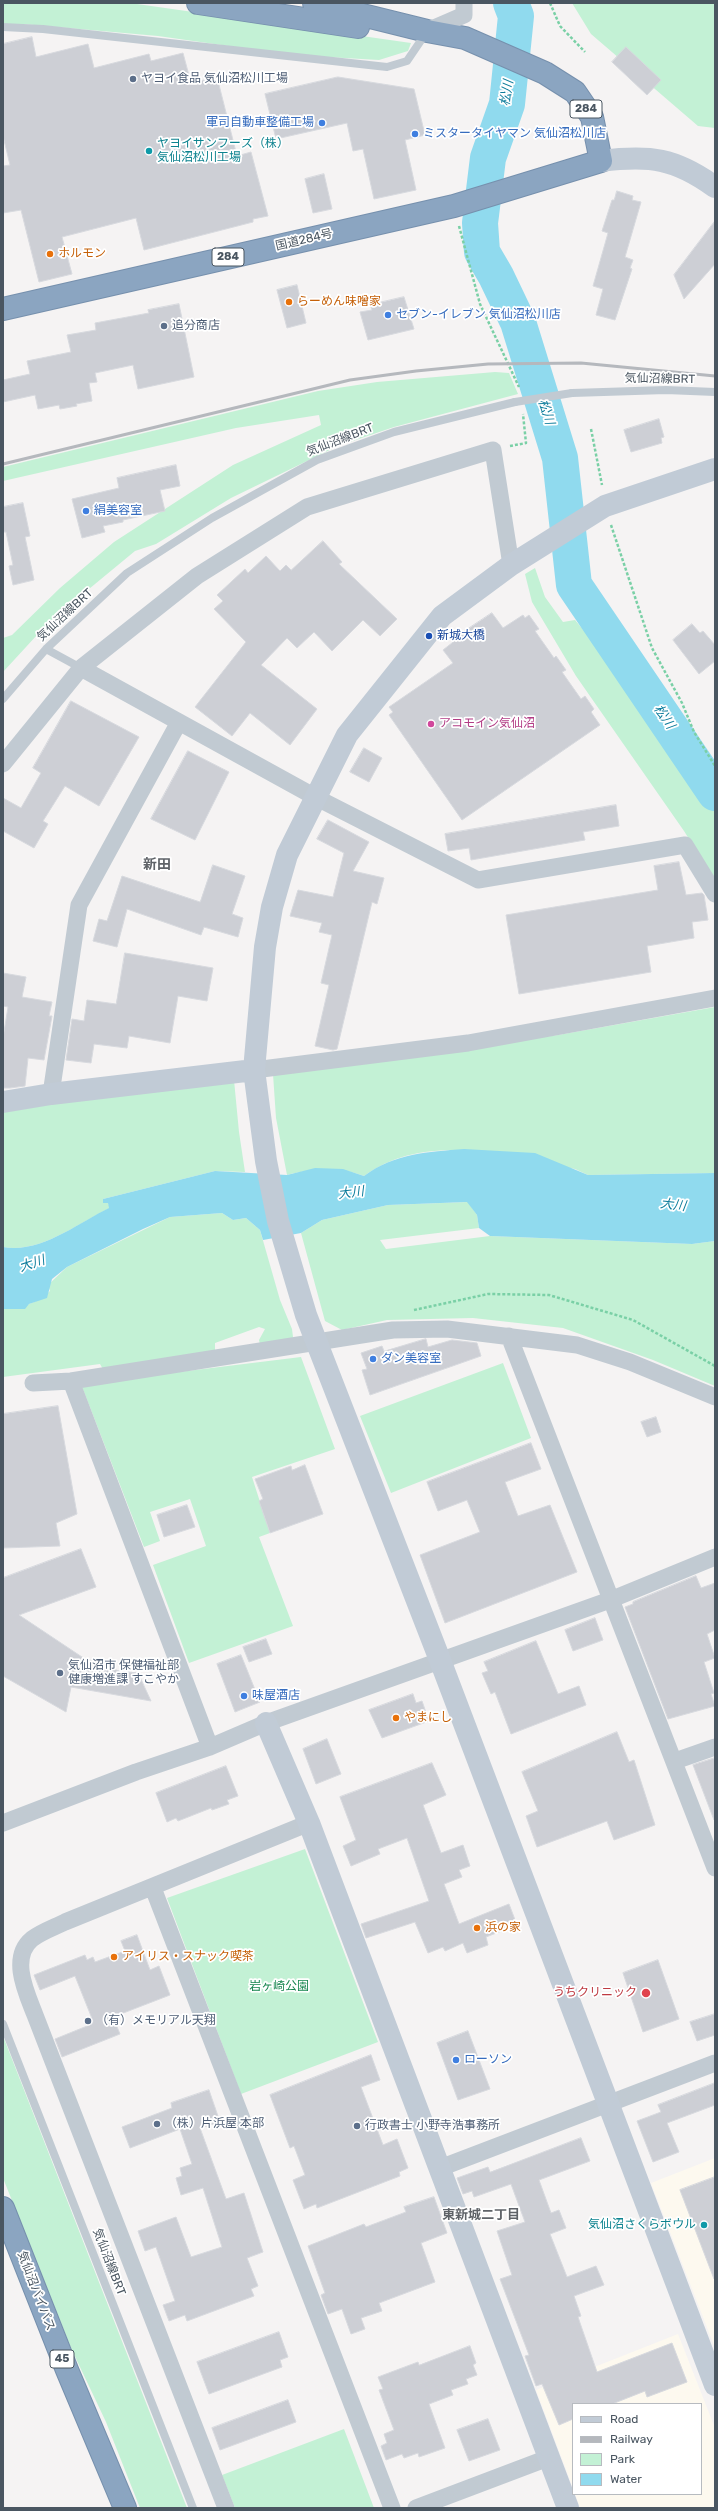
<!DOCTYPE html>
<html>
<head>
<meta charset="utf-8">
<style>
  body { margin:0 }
  #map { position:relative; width:718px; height:2511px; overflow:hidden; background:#f5f3f3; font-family:Rubik,sans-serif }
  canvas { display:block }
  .frame { position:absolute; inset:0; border:4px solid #4a5661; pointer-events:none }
  .legend { position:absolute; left:572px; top:2403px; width:130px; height:92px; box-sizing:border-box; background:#fff; border:1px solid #b7bbc0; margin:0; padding:5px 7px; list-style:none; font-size:12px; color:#4a5661 }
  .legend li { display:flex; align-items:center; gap:8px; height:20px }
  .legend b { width:20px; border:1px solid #b7bbc0 }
</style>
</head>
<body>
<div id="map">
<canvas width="718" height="2511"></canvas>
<div class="frame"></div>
<ul class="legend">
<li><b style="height:5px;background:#c1cbd6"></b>Road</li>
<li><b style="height:5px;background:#b5b8bd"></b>Railway</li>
<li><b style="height:11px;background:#c3f1d5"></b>Park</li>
<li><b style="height:11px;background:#90daee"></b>Water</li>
</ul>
</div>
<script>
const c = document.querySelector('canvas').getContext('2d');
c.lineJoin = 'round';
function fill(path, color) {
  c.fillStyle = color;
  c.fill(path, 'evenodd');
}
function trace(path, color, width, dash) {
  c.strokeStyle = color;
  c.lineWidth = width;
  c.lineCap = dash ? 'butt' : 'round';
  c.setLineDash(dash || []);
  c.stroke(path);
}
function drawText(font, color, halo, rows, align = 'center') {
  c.font = font + ' Rubik,"Noto Sans JP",sans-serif';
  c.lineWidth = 3.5;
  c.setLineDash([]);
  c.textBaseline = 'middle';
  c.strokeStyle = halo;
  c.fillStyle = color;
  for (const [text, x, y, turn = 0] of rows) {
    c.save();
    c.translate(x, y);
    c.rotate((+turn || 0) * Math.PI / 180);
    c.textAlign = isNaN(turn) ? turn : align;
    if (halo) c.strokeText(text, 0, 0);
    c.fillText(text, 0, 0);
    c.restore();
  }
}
fill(new Path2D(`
  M715,2158V2348L651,2183Z
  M678,2334L715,2428V2508H580L575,2494H701V2404H573V2488L536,2390Z`), '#fdf9ef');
fill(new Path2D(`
  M3,3H130L411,43L408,51L379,60L292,55L158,36L23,24L3,27Z
  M572,3H715V128L698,126L591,34Z
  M495,372L509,373L518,394L394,427L338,446L231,498L156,544L135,551L49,622L3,672V638L12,635L60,588L114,542L233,465L321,425L319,415L236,428L3,481V467L318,391L377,382Z
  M535,568L545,597L563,622L575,620L618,671L658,733L715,806V880L684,831L576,676L532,602L525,574Z
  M715,1007V1173L588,1175L575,1169C507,1156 426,1131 364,1176C335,1166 317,1168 287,1175L276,1118L273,1074L558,1035Z
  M234,1080L239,1132L245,1172L215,1171L103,1199L108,1203L110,1208C78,1223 40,1254 3,1247V1108Z
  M468,1202L477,1215L479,1228L380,1240L386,1249L490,1236L692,1244L715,1241V1386L653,1360L563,1328L473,1318L387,1320L342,1330L325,1321L301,1233L322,1220L388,1205Z
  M222,1213L233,1220L246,1218L260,1230L280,1300L292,1329L293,1337L291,1341L260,1345L259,1340L265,1329L259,1327L215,1343V1353L104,1371L100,1364L3,1377V1309C21,1308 36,1304 50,1291L48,1285L67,1267L170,1217Z
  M301,1357L335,1449L252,1477L270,1533L259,1537L293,1626L189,1663L153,1565L206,1546L190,1499L150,1512L160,1541L144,1547L81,1384Z
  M503,1363L531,1438L391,1493L360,1416Z
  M305,1849L378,2042L241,2094L167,1898Z
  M3,2036L187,2508H140L106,2422L71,2348L3,2178Z
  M344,2429L374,2508H235L222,2475Z`), '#c3f1d5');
fill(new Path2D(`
  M464,1149L535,1153L588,1175L715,1173V1241L692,1244L490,1236L479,1228L477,1215L467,1202L388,1205L322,1220L301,1233L263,1240L260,1230L246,1218L233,1220L222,1213L170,1217L143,1229L67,1267L52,1279L47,1298L29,1304L25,1309H3V1247C40,1254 78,1223 109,1208L108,1203H103V1199L215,1171L287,1175L315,1168L343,1169L364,1176C395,1153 428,1152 464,1149Z`), '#90daee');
trace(new Path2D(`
  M511,3L516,16L507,104L488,158L480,223L482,252L496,276L518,322L560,458L574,585L715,793`), '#90daee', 36);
const building = new Path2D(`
  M32,37L36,57L88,44L94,68L149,54L151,61L183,53L191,83L217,77L237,156L251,152L268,216L253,219V222L144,250L136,218L62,237L72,274L39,282L21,210L3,213V166L10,165L3,136V44Z
  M626,47L661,80L647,95L612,62Z
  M338,77L414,89L425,135L405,140L416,190L374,199L363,149L353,151L347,123L276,139L265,94Z
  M324,174L332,209L313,213L305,179Z
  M617,191L633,196L632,200L641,202L625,257L633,260L630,268L632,269L615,320L596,315L603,289L593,286L608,233L602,231L612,200H614Z
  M715,221V264L684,299L674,275Z
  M297,285L306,323L287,328L277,290Z
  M404,297L414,329L368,340L360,312L372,310L370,305Z
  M179,304L194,377L138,389L133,365L95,373L97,382L89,383L92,401L76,404L77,406L60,409L59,405L38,409L35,395L3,402V380L30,374L27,361L71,352L67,335L96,330L95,323L149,313L148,310Z
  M659,419L664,437L661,438L662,443L631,452L624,430Z
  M176,465L180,486L160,490L165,511L123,520V522L103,526L105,532L82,538L72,499L119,488L117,478Z
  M23,503L30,536L25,537L34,580L13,585L9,566L13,565L6,532H3V507Z
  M323,541L342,562L339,564L397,619L380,636L363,620L332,651L314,632L297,648L287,638L261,665L317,709L290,745L250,713L232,736L195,707L246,642L214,609L223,601L217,595L245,569L248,573L266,556L280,571L286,565L291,570Z
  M492,613L503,628L523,615L525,618L529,615L539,629L535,631L554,658L556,656L566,670L562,672L581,699L585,696L594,709L591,712L600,725L462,820L389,715L393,712L389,707L453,663L443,650L457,639L456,637Z
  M692,624L700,633L703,631L715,645V661L699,674L673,640Z
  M71,701L139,737L99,806L65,786L43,821L48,824L34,848L3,831V798L21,808L41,773L33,768Z
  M364,748L382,758L369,782L350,772Z
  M188,751L229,772L195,840L151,819Z
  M616,805L619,826L583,832L585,840L471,860L469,848L448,851L445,834Z
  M328,820L369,842L353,871L384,878L377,904L372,902L337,1049L333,1050L315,1046L329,985L321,983L332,935L319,932L322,923L290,916L298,890L333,897L344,853L317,839Z
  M679,862L686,895L702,893L704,895L708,920L692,922L694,938L647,946L651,972L519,994L506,915L658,890L654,866Z
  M213,865L245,876L232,914L243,918L238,937L204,927L201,935L127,909L117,947L93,941L99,919L107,921L122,876L200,902Z
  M125,953L213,968L207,1001L178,996L170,1043L129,1036L127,1048L94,1044L91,1063L66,1060L72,1019L84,1021L87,1000L116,1004Z
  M3,973L26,977L22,997L52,1002L49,1016H52L44,1060L28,1058L25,1086L10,1088H3V1038L8,1007L3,1006Z
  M426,1339L428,1347L452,1340L477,1343L481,1356L370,1395L362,1370L367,1369L361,1353L382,1346L384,1351Z
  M58,1406L77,1514L56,1523L60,1546L3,1548V1414Z
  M656,1417L661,1432L647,1437L641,1422Z
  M531,1443L541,1469L505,1482L518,1516L550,1505L577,1572L445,1623L420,1555L480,1532L467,1500L438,1511L427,1482Z
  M305,1465L323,1514L270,1533L259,1501L263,1499L255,1479L291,1466L292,1470Z
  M187,1505L195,1527L164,1537L157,1515Z
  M81,1549L96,1587L19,1615L82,1657L119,1671L138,1673L151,1701L71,1687L66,1712L3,1676V1578Z
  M696,1576L701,1588L715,1583V1630L707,1634L715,1658L704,1662L714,1693L711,1694L715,1706L668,1719L625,1607L633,1604V1602Z
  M595,1618L603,1640L573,1651L565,1630Z
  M266,1639L272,1654L249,1662L243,1647Z
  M536,1641L558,1694L579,1686L586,1705L511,1734L495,1692L491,1694L482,1673L488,1671L484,1662Z
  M241,1655L260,1702L235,1712L217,1664Z
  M413,1694L416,1703L422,1701L429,1721L382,1738L369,1710Z
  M617,1732L629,1762L634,1760L655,1825L614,1840L607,1821L537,1847L526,1816L538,1811L522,1772Z
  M327,1739L341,1774L316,1784L303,1749Z
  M715,1758V1820H714L693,1765Z
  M432,1763L446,1795L423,1805L441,1853L463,1845L470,1866L459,1870L462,1877L444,1884L459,1924L509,1904L517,1925L486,1937L488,1945L467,1953L463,1943L445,1951L443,1947L428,1953L415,1922L366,1938L361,1924L429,1901L407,1838L378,1849L380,1854L351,1866L343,1846L356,1840L340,1797Z
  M226,1766L238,1796L227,1800L229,1804L212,1810L211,1808L178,1821L176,1818L167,1822L156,1793Z
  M137,1935L150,1970L159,1966L170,1995L113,2017L120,2034L62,2057L55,2039L92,2024L93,2021L75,1976L40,1990L34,1975L85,1955L87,1960L93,1957L95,1962L125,1951L121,1941Z
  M658,1960L679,2019L643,2032L623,1973Z
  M715,2014V2035L697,2041L690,2022Z
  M468,2031L490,2089L458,2100L437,2043Z
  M371,2055L380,2080L361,2087L383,2145L397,2139L408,2168L399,2172L400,2176L317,2208L316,2204L304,2209L293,2180L305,2175L294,2146L290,2148L270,2095Z
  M715,2083V2105L667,2123L679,2152L653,2162L637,2121L661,2112L658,2105Z
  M209,2090L220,2122L200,2128L226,2199L244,2193L263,2252L247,2258L258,2286L251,2289L254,2296L187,2321L185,2315L169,2321L163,2305L175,2301L156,2247L145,2251L138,2231L176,2217L191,2257L222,2247L203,2188L181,2195L176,2178L182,2176L180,2168L192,2164L180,2129L130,2148L122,2127L172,2108L171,2103Z
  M581,2138L590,2161L539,2180L551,2213L559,2210L566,2228L550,2234L567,2277L596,2266L604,2285L574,2296L581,2316L578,2317L597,2372L672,2343L687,2382L647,2397L645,2391L612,2404H573V2419L559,2425L542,2384L536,2386L525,2356L529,2355L500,2279L512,2275L497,2231L525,2222L511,2184L474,2197L472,2191L463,2194L457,2178L488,2167L490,2172Z
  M715,2177V2278L714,2279L680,2190Z
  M434,2197L447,2233L421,2243L435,2282L379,2303L382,2311L361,2318L365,2329L351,2334L342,2309L328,2314L321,2295L325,2293L308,2246L364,2224L366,2227L406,2212L404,2207Z
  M279,2332L288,2357L280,2360L282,2367L209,2394L197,2362Z
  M470,2346L476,2363L473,2365L477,2375L466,2379L468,2384L451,2390L453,2395L429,2404L445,2448L419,2457L418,2453L404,2458L402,2454L386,2460L381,2446L387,2443L384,2434L394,2430L379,2390L383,2389L378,2377L418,2362L419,2365Z
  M288,2400L296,2422L220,2450L212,2428Z
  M488,2419L500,2450L469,2461L457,2430Z`);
fill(building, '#cdcfd5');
trace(building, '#d7d9de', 1);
const highway = new Path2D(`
  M198,3L358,27
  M3,309L454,206L601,161L592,117L575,92L545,73L465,38L427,31L314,3
  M3,2208L67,2370L125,2508`);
trace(highway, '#7690ad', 24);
trace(new Path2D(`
  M550,3L560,26L585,52
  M459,226L480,304L519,387
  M591,429L602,485
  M510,446L526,443L523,414
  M611,525L652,648L682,703L694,732L715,766
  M414,1310L488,1294L549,1295L633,1320L715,1366`), '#7ad0a6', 2.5, [3, 2]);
trace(new Path2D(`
  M3,27L43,29L387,67L407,61L426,33
  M572,393L666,390L715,392
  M46,649L81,668
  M3,699L46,649L127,573L212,518L317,460L394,432L515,402
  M3,2024L193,2508`), '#c1cad2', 8);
trace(new Path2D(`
  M427,31L464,15V3
  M81,668L317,798L478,880L685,845L715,894
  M3,764L81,668L197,576L307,507L493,450L511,565
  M254,1070L468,1043L715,998
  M51,1094L79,905L179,722
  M509,1336L715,1868
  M71,1381L210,1747
  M33,1383L71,1381L393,1330L447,1329L577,1345L630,1362L715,1397
  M675,1761L715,1747
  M3,1823L136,1772L210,1747L266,1723L610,1600L715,1557
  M153,1888L392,2508
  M440,2168L715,2063
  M226,2508L35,2015C27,1994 9,1958 32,1939C41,1932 55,1927 65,1922L309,1823
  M416,2508L548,2458`), '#c1cad2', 17);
trace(new Path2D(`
  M601,161C650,155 675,158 715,187
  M715,469L605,506L511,565L442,616L347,735L287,855L272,907L265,947L254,1070L266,1161L278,1221L306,1315L440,1660L715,2385
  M3,1102L51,1094L254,1070
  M266,1723L309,1823L568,2508`), '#c1cbd6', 22);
trace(highway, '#8ba5c1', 22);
trace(new Path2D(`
  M3,464L350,380L416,371L488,364L581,363L715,376`), '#b5b8bd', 3);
trace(new Path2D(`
  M515,402L572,393`), '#c1cad2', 8);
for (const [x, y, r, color] of [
  [133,79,4,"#5c6f8a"],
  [322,123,4,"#3f7fe0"],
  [415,134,4,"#3f7fe0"],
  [149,151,4,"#0f9aa8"],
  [50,254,4,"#e8710a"],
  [289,302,4,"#e8710a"],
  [388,315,4,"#3f7fe0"],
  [164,326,4,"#5c6f8a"],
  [86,511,4,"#3f7fe0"],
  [429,636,4,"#1a4fb4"],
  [431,724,4,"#d1479c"],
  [373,1359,4,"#3f7fe0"],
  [60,1673,4,"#5c6f8a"],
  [244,1696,4,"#3f7fe0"],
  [396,1718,4,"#e8710a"],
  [477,1928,4,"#e8710a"],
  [114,1957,4,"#e8710a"],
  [646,1993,5,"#e0444e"],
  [88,2021,4,"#5c6f8a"],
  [456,2060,4,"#3f7fe0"],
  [157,2124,4,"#5c6f8a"],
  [357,2126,4,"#5c6f8a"],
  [704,2225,4,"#0f9aa8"]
]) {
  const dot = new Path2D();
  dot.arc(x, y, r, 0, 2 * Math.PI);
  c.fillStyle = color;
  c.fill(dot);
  trace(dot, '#fff', 1.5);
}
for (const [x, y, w] of [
  [586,109,32],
  [228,257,32],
  [62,2359,24]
]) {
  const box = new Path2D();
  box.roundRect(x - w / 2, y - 9, w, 18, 3);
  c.fillStyle = '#fff';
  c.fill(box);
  trace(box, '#4a5661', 1);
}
drawText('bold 11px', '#4a5661', null, [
  ["284",586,109],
  ["284",228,257],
  ["45",62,2359]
]);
drawText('12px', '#4e5e75', '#fff', [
  ["ヤヨイ食品 気仙沼松川工場",141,79],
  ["追分商店",172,326],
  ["気仙沼市 保健福祉部",68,1666],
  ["健康増進課 すこやか",68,1680],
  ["（有）メモリアル天翔",96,2021],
  ["（株）片浜屋 本部",165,2124],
  ["行政書士 小野寺浩事務所",365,2126]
], 'left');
drawText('12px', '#366cbe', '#fff', [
  ["軍司自動車整備工場",314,123,"right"],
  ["ミスタータイヤマン 気仙沼松川店",423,134],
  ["セブン-イレブン 気仙沼松川店",396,315],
  ["絹美容室",94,511],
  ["ダン美容室",381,1359],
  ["味屋酒店",252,1696],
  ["ローソン",464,2060]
], 'left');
drawText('12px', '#0d838f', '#fff', [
  ["ヤヨイサンフーズ（株）",157,144],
  ["気仙沼松川工場",157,158],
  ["気仙沼さくらボウル",696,2225,"right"]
], 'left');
drawText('12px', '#4a5661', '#fff', [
  ["国道284号",304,240,-13],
  ["気仙沼線BRT",660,379,1],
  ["気仙沼線BRT",340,440,-21],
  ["気仙沼線BRT",65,615,-43],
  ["気仙沼線BRT",109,2262,69],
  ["気仙沼バイパス",36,2291,69]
]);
drawText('12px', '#c56008', '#fff', [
  ["ホルモン",58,254],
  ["らーめん味噌家",297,302],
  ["やまにし",404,1718],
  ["浜の家",485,1928],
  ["アイリス・スナック喫茶",122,1957]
], 'left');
drawText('12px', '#164399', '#fff', [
  ["新城大橋",437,636]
], 'left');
drawText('12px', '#b23c85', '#fff', [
  ["アコモイン気仙沼",439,724]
], 'left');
drawText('12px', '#17864f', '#fff', [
  ["岩ヶ崎公園",279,1987]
]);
drawText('12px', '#be3a42', '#fff', [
  ["うちクリニック",637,1993]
], 'right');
drawText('italic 13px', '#0c7c9b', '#fff', [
  ["松川",507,93,-81],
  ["松川",546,412,73],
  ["松川",664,717,56],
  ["大川",351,1193,-7],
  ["大川",673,1205,7],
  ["大川",32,1264,-18]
]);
drawText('bold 13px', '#5f6368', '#fff', [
  ["東新城二丁目",481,2215]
]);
drawText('bold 14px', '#5f6368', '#fff', [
  ["新田",157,865]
]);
</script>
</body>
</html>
